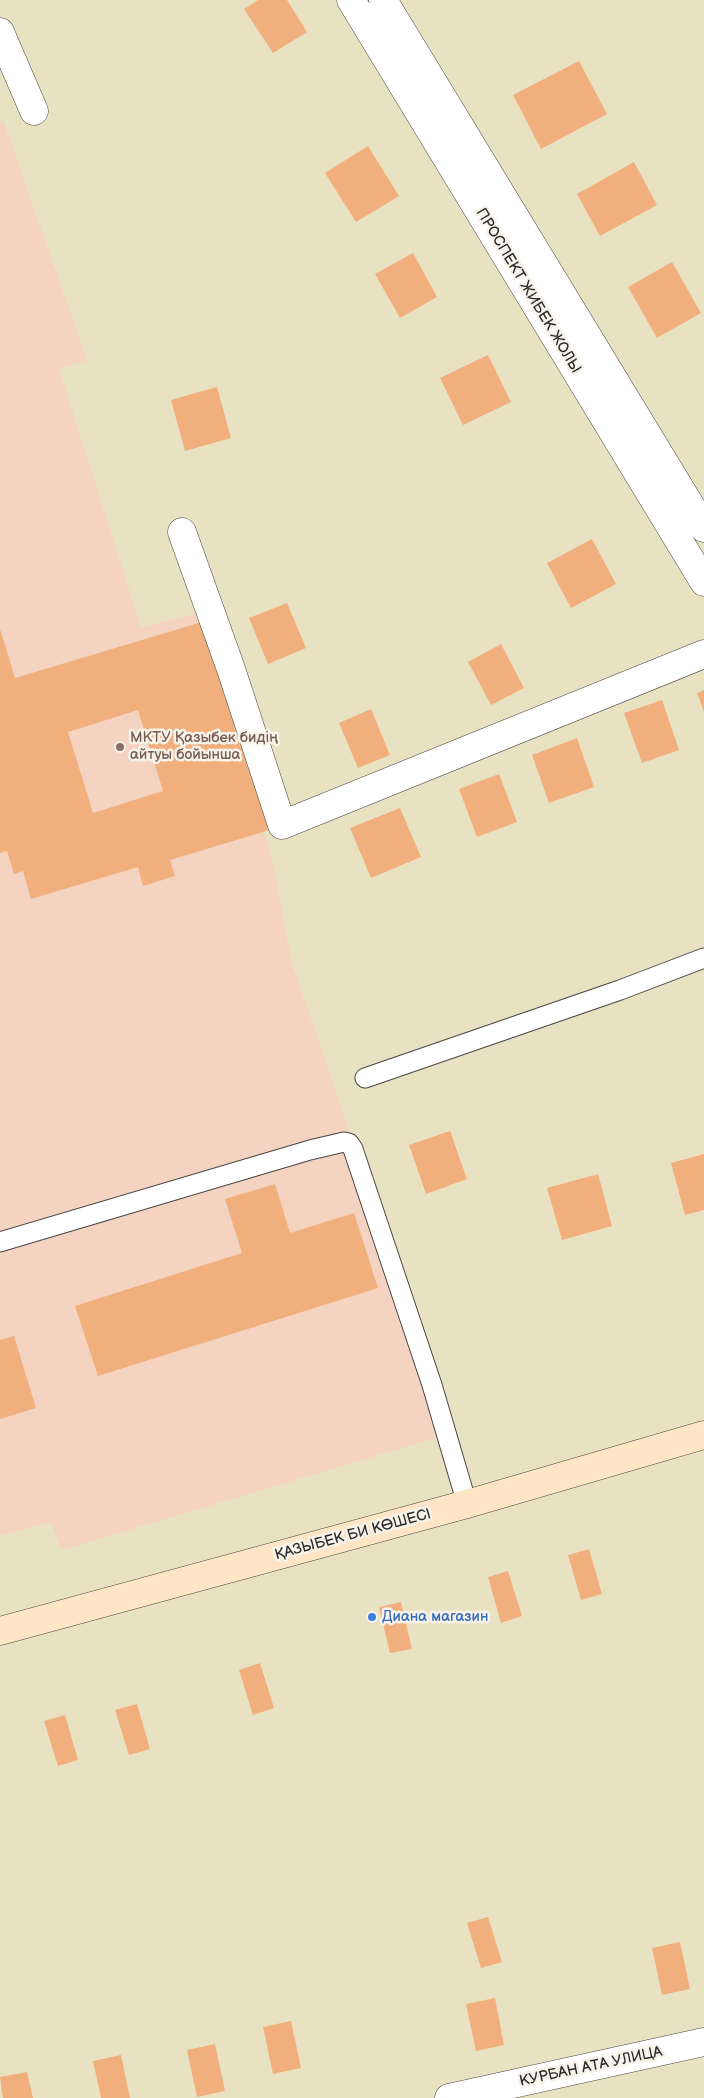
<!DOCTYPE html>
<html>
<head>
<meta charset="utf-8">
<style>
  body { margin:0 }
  canvas { display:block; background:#e9e2c2 }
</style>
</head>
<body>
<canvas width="704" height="2098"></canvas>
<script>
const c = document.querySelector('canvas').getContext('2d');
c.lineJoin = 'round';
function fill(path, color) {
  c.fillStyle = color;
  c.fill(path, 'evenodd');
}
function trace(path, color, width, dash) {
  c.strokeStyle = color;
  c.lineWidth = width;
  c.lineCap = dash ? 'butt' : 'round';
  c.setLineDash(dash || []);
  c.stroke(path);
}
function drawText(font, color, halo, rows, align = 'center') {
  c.font = font + ' "Balsamiq Sans",sans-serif';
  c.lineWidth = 5;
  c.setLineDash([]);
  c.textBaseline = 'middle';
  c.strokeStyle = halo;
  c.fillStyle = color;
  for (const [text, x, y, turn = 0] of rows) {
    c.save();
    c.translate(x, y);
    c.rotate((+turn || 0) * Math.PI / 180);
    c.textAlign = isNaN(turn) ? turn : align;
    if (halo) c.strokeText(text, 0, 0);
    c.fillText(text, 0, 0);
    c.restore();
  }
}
fill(new Path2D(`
  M3,120L87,360L59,369L141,627L201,612L274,867L291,960L452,1433L62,1550L50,1522L0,1536V122Z`), '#f4d3c0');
fill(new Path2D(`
  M258,0H287L307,32L273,53L244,9Z
  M579,61L607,114L541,149L513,95Z
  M368,146L399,196L356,222L325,173Z
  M634,162L657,205L600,236L577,194Z
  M413,253L437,297L400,318L375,274Z
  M672,262L701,313L657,338L628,287Z
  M488,355L511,402L463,425L440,378Z
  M217,387L231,438L185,451L171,400Z
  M592,539L616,584L571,608L547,563Z
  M287,603L306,648L268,664L249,618Z
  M212,619L276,828L170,860L175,876L143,886L138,867L31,899L23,871L14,874L7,851L0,853V629L15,678ZM138,710L163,791L93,813L68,732Z
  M501,644L524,688L491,705L468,662Z
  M704,690V712L697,693Z
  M662,700L679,750L642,763L624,713Z
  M371,709L390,755L358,768L339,723Z
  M577,738L594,787L549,803L532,755Z
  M499,774L517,822L477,837L459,789Z
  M400,808L421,857L371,878L350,828Z
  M450,1131L467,1179L426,1194L409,1145Z
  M704,1154V1210L685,1215L671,1163Z
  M598,1174L612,1226L562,1240L547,1188Z
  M275,1184L290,1233L354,1213L378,1288L98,1376L75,1306L242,1253L225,1199Z
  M14,1336L36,1408L0,1419V1340Z
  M589,1549L602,1594L581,1600L568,1555Z
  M508,1571L522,1616L501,1623L488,1577Z
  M401,1602L412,1649L390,1653L379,1607Z
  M260,1663L274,1708L253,1715L239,1670Z
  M137,1704L150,1749L129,1755L115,1710Z
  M65,1715L78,1760L58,1766L44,1721Z
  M488,1917L502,1962L481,1968L467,1923Z
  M680,1942L690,1989L662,1995L652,1948Z
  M495,1998L504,2045L476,2051L466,2004Z
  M291,2021L301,2068L273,2074L263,2027Z
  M215,2044L225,2091L197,2097L187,2050Z
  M121,2055L130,2098H101L93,2061Z
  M27,2072L33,2098H3L0,2077Z`), '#f1af7e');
const service = new Path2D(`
  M365,1078L620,990L704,958
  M0,1242L310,1150L344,1142L349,1143L353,1149L432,1385L467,1504`);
const minor = new Path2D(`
  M0,32L34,111
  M182,532L231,669L282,825L704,654
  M449,2098L704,2042`);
const tertiary = new Path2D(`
  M351,0L704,582
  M383,0L704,528`);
const secondary = new Path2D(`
  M0,1631L467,1504L704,1435`);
trace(service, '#484642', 21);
trace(minor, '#484642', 29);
trace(tertiary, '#484642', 29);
trace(secondary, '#484642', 29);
trace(service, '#fff', 19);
trace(minor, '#fff', 28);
trace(tertiary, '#fff', 28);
trace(secondary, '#fde5c5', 28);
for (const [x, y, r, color] of [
  [120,747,5,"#8d6e63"],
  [372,1617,5,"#3f7fe0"]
]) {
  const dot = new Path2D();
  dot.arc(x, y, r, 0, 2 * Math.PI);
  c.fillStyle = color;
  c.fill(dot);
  trace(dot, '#f7f3e8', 2);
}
drawText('15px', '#2b2b2b', '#f7f3e8', [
  ["ПРОСПЕКТ ЖИБЕК ЖОЛЫ",528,291,59],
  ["ҚАЗЫБЕК БИ КӨШЕСІ",353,1535,-15],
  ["КУРБАН АТА УЛИЦА",591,2067,-12]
]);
drawText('15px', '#785e54', '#f7f3e8', [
  ["МКТУ Қазыбек бидің",130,738],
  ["айтуы бойынша",130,755]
], 'left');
drawText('15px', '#366cbe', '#f7f3e8', [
  ["Диана магазин",382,1617]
], 'left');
</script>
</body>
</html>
